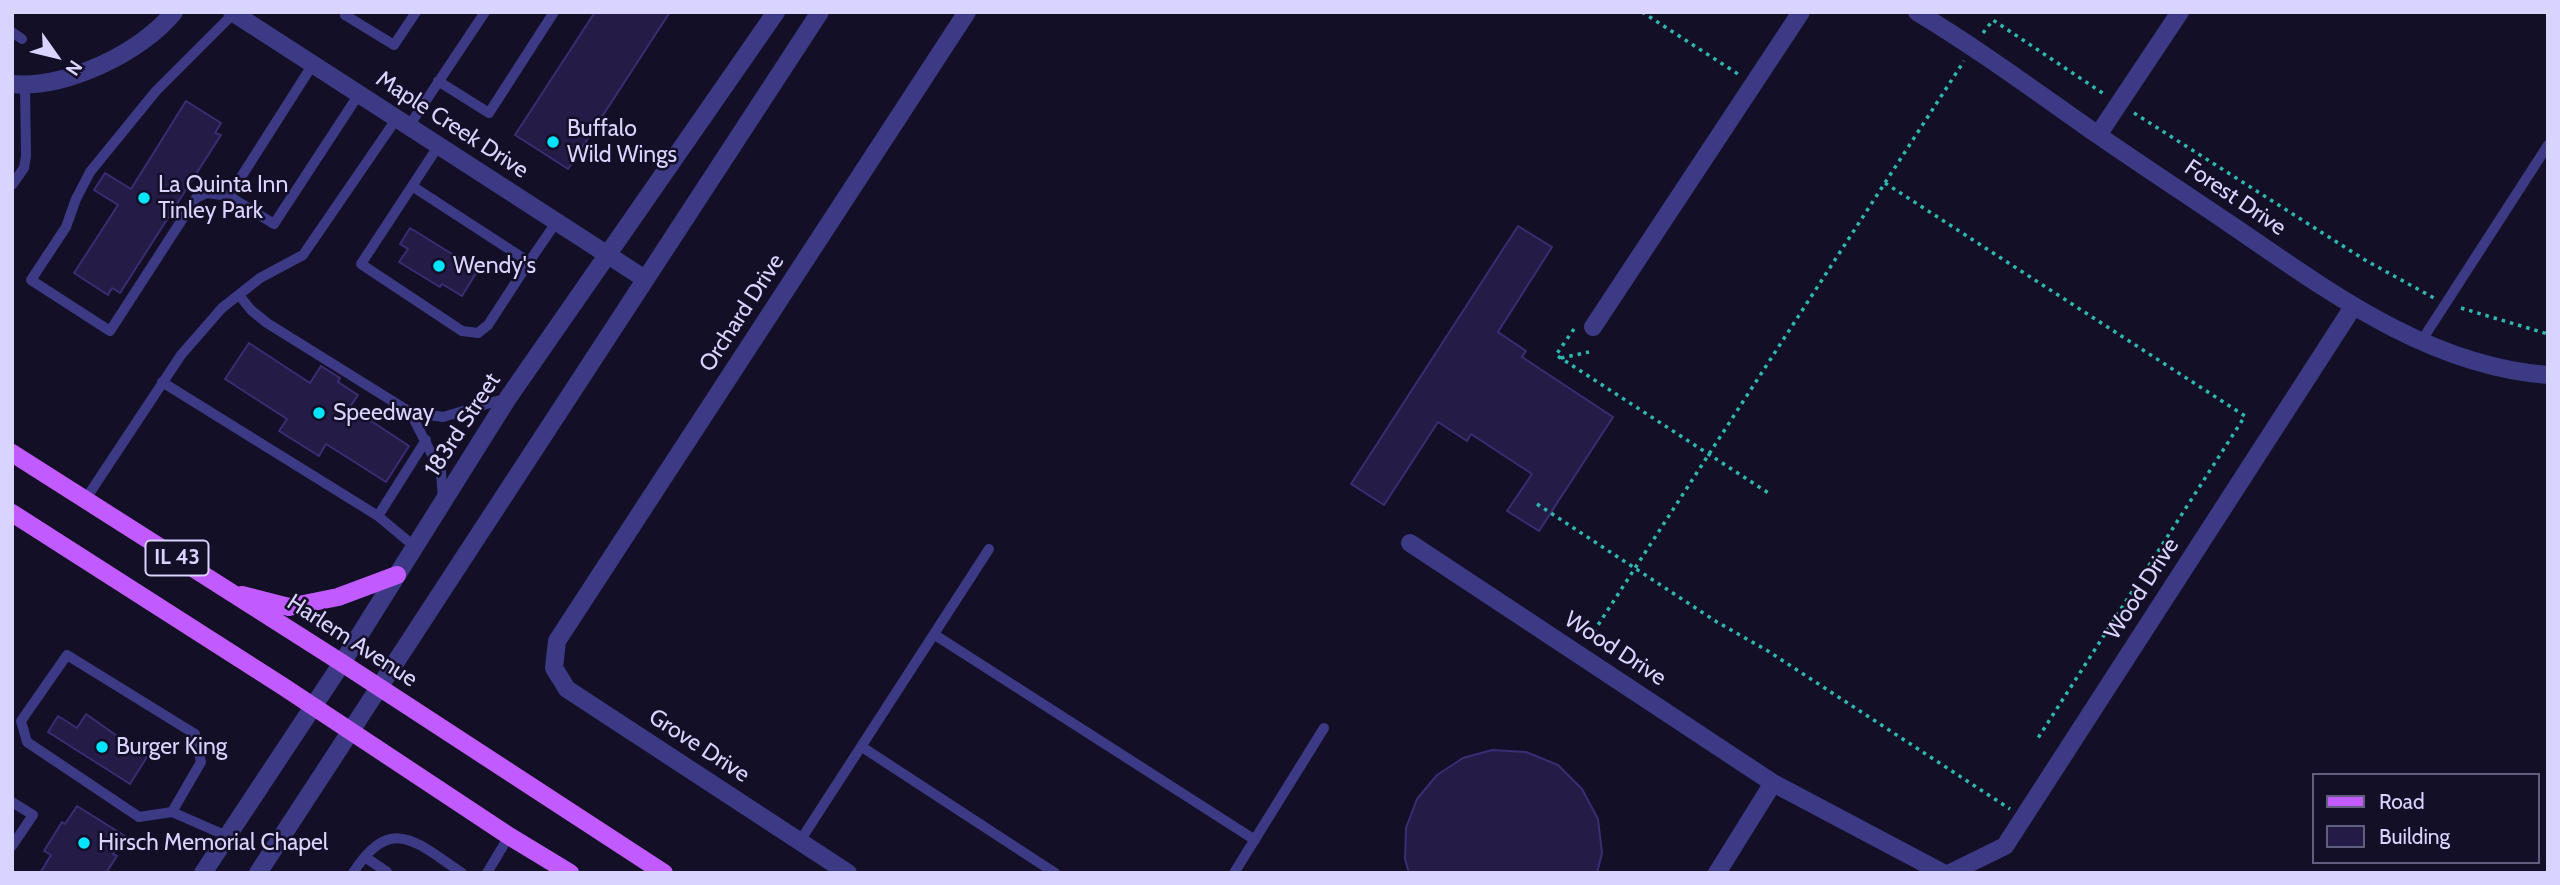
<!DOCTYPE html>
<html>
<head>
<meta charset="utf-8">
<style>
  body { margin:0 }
  #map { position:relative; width:2560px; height:885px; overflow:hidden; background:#130f26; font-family:Cabin,sans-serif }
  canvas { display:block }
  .frame { position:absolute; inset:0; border:14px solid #d9d4ff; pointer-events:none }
  .legend { position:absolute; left:2312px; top:773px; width:228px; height:91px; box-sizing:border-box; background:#130f26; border:2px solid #625e7d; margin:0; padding:9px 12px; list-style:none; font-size:21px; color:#d9d4ff }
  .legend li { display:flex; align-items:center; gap:14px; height:35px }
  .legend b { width:35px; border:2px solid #625e7d }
  .north { position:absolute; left:21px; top:21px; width:70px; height:70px; -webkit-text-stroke:5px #130f26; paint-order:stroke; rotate:124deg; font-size:19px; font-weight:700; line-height:28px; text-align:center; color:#d9d4ff }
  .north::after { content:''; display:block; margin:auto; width:24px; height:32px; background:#d9d4ff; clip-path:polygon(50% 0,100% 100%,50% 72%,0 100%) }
</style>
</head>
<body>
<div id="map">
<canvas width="2560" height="885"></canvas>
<div class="frame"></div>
<ul class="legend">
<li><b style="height:9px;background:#c25bff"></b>Road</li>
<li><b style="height:19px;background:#241b47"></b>Building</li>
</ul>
<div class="north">N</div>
</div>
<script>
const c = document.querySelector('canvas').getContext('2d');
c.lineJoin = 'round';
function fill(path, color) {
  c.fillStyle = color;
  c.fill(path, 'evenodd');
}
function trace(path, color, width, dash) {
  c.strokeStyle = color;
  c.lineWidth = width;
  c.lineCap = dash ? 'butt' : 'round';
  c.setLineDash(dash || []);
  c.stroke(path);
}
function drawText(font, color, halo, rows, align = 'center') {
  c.font = font + ' Cabin,sans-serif';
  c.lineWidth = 5;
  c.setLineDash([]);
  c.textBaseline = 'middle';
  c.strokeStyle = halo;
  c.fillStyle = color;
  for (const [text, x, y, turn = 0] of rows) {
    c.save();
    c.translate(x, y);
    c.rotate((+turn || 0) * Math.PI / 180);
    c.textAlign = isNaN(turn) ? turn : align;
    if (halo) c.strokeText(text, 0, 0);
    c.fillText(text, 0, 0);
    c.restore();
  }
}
const building = new Path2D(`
  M595,12H670L568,169L515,135Z
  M186,101L221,123L215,133L221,135L120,293L112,288L108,295L74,273L118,205L94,190L105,173L131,189Z
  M1518,226L1552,247L1498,332L1526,351L1522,357L1613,417L1539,531L1507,511L1532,474L1471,434L1467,441L1438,422L1384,505L1351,484Z
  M410,228L478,270L462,296L442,284L440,287L399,262L408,249L400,244Z
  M249,343L310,383L321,366L340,378L338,382L358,395L350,407L409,446L386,482L326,444L319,456L279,431L287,419L225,379Z
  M86,714L147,757L130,784L48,732L58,716L77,728Z
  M1492,750L1526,752L1558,765L1582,789L1598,819L1602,853L1597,873H1409L1405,859L1406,828L1417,799L1437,775L1463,758Z
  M77,806L125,836L113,854L117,856L106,873H40L51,855L44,851L62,822L65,824Z`);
fill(building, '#241b47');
trace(building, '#3b2d73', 2);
trace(new Path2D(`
  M1642,12L1738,74
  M1983,33L1993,20L2104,94
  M2134,113L2365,260L2434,298
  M1885,183L2245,416L2038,738
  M2461,308L2548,334
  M1574,329L1556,355L1770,494
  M1561,358L1589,352
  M1537,504L1717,622L1768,651L2010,809
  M1589,639L1964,61`), '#2fb8b0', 3.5, [3.5, 5]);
trace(new Path2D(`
  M346,12L345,15L394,45L416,12
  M12,32L22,39
  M313,64L229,196L274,224L359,94
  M438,81L489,113L554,12
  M409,126L485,12
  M12,185L24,168L26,156L25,85
  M412,186L529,262L488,325L478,333L462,331L361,264L439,145
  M229,196L207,193L196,198L110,331L31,280L66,227L76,199L90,172L156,91L234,13
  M529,262L557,221
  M239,295L251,310L267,323L410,412L443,417L507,398
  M2422,340L2548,145
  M162,382L378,516L415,547
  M410,412L441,472L443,500
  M85,500L181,355L222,308L260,278L303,255L397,118
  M378,516L426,440
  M935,635L1255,840
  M862,747L1055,873
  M12,802L33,815L12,846
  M172,812L139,817L27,742L21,721L67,655L195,734L201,762L172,812L227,836
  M800,841L989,549
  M365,857L387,872
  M353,873C391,813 417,843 462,873
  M487,873L509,836
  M1234,873L1324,728`), '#3d3a85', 10);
trace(new Path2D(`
  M232,12L645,279
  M1917,12C1980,50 2038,93 2098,135C2141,165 2186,194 2230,224C2327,290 2427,366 2548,375
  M12,84C65,89 141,53 174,12
  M2098,135L2180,12
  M1593,327L1801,12
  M1410,543L1773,783L1943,873
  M848,873L567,689L554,668L557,641L967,12
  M1717,873L1773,783
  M1950,873L2005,846L2353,307`), '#3d3a85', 18);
trace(new Path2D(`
  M203,873L342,663L508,398L776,12
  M258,873L820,12`), '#3d3a85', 18);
trace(new Path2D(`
  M12,453L342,663L664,873
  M12,513L284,687L509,836L570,873
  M242,595L289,607L338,597L397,575`), '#c25bff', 18);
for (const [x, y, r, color] of [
  [553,142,7,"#00e5ff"],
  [144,198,7,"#00e5ff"],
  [439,266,7,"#00e5ff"],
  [319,413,7,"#00e5ff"],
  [102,747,7,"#00e5ff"],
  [84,843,7,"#00e5ff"]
]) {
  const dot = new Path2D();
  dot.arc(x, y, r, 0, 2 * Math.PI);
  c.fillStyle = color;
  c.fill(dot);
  trace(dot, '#130f26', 2.5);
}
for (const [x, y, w] of [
  [177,558,63]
]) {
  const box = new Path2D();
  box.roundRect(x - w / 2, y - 17.5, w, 35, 5);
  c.fillStyle = '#130f26';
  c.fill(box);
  trace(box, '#d9d4ff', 2);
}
drawText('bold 21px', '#d9d4ff', null, [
  ["IL 43",177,558]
]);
drawText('23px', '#d9d4ff', '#130f26', [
  ["Maple Creek Drive",452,125,33],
  ["Forest Drive",2235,198,34],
  ["Orchard Drive",742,313,-57],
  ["183rd Street",463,425,-57],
  ["Wood Drive",2142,589,-57],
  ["Harlem Avenue",352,641,33],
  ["Wood Drive",1615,649,33],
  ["Grove Drive",699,746,33]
]);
drawText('23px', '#d9d4ff', '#130f26', [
  ["Buffalo",567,129],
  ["Wild Wings",567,155],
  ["La Quinta Inn",158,185],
  ["Tinley Park",158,211],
  ["Wendy's",453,266],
  ["Speedway",333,413],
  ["Burger King",116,747],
  ["Hirsch Memorial Chapel",98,843]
], 'left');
</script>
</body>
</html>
